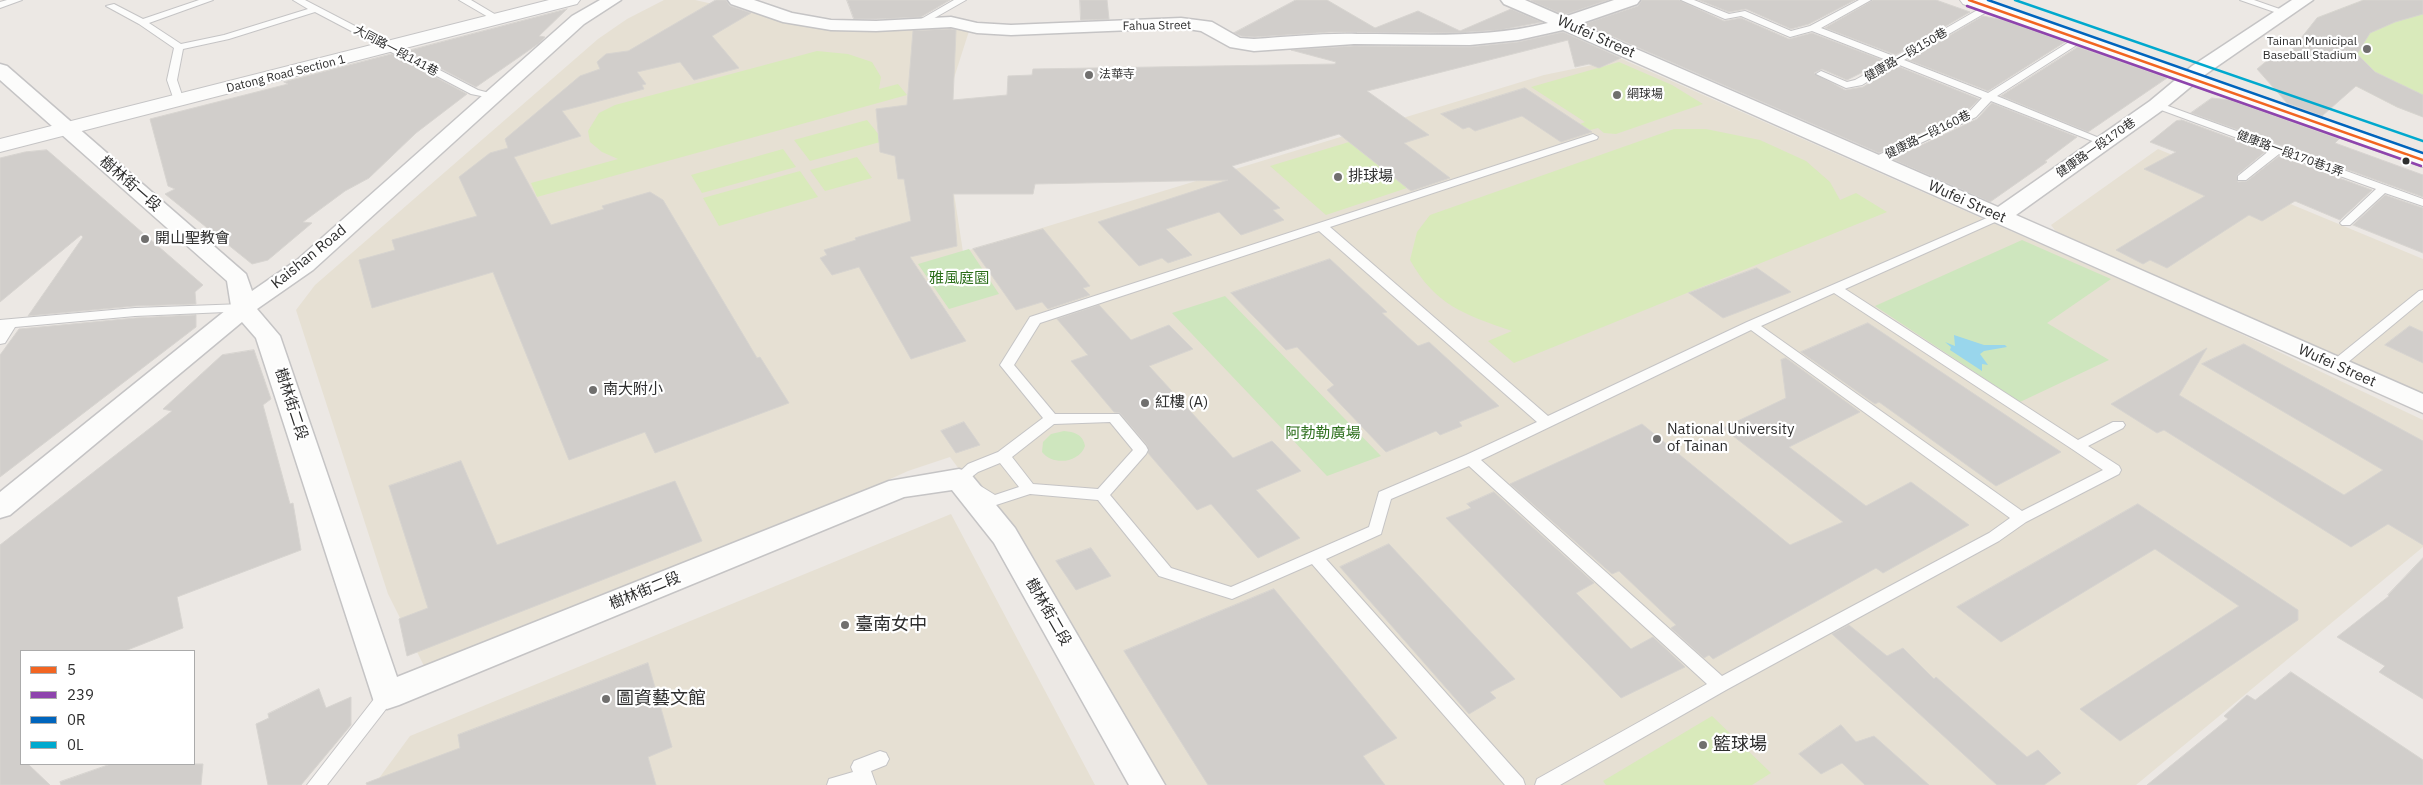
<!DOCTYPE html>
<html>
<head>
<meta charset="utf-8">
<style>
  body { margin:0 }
  #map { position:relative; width:2423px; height:785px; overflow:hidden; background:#ece8e4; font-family:"IBM Plex Sans",sans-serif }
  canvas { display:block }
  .legend { position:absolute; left:20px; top:650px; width:175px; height:115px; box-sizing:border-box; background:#fff; border:1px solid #ababab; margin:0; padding:6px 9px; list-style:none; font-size:15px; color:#2e2e2e }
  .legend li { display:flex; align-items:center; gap:10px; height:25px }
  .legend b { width:25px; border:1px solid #ababab }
</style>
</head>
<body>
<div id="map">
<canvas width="2423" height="785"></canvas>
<ul class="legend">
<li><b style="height:6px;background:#f26522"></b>5</li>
<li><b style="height:6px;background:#8e44ad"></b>239</li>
<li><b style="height:6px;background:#0065bd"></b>0R</li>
<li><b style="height:6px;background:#00a9ce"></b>0L</li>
</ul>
</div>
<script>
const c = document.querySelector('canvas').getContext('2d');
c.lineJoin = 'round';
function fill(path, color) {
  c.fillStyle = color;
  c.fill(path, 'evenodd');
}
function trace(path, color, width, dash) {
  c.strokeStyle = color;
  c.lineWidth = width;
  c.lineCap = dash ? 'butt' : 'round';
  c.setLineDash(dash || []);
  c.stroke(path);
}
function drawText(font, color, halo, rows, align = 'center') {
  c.font = font + ' "IBM Plex Sans","Noto Sans TC",sans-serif';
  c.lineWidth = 4.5;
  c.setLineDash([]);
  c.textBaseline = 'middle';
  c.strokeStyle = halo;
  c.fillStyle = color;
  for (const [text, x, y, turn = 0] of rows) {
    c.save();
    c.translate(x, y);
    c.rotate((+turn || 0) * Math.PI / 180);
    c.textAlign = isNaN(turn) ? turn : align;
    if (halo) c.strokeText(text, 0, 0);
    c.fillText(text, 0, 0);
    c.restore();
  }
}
fill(new Path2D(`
  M664,0H695L825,29L952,25L969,31L947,100V148L963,252L1544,75L1622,59L2205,317L2423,420V547L2136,785H1160L1001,525L950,457L908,471L804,518L427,672L388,594L296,310L315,285L598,39L627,19Z
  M2158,149L2423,259V396L2057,233L2051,225Z
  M951,514L1095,785H374L410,736Z`), '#e6e0d3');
fill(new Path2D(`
  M2022,240L2111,279L2047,323L2109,360L2020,402L1875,306Z
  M969,249L999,294L949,309L918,264Z
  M1225,296L1381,456L1327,476L1172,313Z
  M1064,431C1074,432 1083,434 1085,446C1079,463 1053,466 1042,452L1043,442L1051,434Z`), '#cee6be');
fill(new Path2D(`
  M2364,0H2423V117L2397,107L2352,84L2317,18Z
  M817,51L848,54L872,62L881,77L879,89L898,84L907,95L537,197L531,183L618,159L602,152L590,142L588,131L599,113L615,105Z
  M1619,62L1672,85L1703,104L1616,134L1604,133L1598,128L1590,130L1580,124L1585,122L1531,87Z
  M867,120L884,141L810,161L794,140Z
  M1674,129H1706L1760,140L1806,161L1830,182L1840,200L1856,193L1887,212L1514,363L1488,341L1512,331C1465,315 1435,305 1410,260L1417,232L1430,215Z
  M1349,142L1407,188L1326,215L1270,166Z
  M783,149L796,167L702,193L691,175Z
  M857,157L872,178L825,191L810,170Z
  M800,171L818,197L719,226L703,198Z
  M1712,716L1771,773L1752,785H1606L1603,781Z`), '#d9eabb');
fill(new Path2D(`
  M1954,335L1984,345H2005L2007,347L1984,351L1980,354L1988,365L1982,364V371L1950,350L1951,347L1945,342L1955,346Z`), '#99d6ec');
const building = new Path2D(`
  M716,0H726L730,6L751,13L712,36L739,68L694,80L680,62L637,72L646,84L642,85L644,89L562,111L581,136L514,157L551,225L604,209L602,206L650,192L663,200L757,358L760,357L789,403L655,453L645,432L569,460L493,272L372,308L359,260L395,250L392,240L477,216L459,177L490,153L508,148L505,139L580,76L600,69L597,62L606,54L628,51Z
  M847,0H950L921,17L876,19H854Z
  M1080,0H1107L1109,19L1081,20Z
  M1296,0H1327L1375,28L1418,11L1460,31L1511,9L1542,22L1500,30L1453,33L1331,32L1254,37L1241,36L1234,33Z
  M1533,0H1608L1564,15L1531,1Z
  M1642,0H1679L1724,21L1741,18L1789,39L1812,33L1885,61L1847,80L1822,69L1814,73L1845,90L1863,87L1897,66L1979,99L1967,111L1879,153L1584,24L1638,6Z
  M1699,0H1855L1809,24L1791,29L1746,9L1729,12Z
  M1873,0H1936L1970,12L1896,55L1825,28Z
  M2364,0H2423V14L2395,22L2370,33L2357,54L2375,72L2423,95V117L2397,107L2356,86L2322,116L2287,103L2257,69L2275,54L2286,57L2317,18Z
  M567,9L539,36L545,37L538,44L476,87L407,51Z
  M1983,16L2003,20L2065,42L1988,91L1908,60Z
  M951,29L956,30L953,100L1007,95L1008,76L1032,75L1033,69L1335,64L1336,62L1291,50L1354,46L1470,47L1518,42L1563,32L1621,58L1599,68L1589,64L1575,67L1568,40L1367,91L1429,135L1404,143L1450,178L1411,191L1339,134L1232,166L1280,208L1273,210L1284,220L1241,235L1219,212L1166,229L1192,255L1168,263L1162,258L1139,266L1098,222L1228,180L1035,184L1033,194H953L957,246L910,257L966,341L911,359L859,267L832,275L820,258L827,255L824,250L856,240L855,238L911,221L904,179H898L895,156L880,152L876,109L907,105L913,31Z
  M2078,47L2167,78L2088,132L2001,96Z
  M392,54L467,94L416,133L369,178L345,191L303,222L312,223L268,260L252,264L165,194L175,189L168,186L150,119L288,84L284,82Z
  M1525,88L1592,132L1561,142L1522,116L1475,131L1469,127L1463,129L1441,114Z
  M2212,98L2230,100L2339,139L2335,143L2423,175V197L2191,113Z
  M1992,103L2077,137L2045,161L2047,162L1990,202L1892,159L1977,119Z
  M2182,120L2266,151L2237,175L2238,182L2247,181L2279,156L2372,190L2340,220L2295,201L2262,221L2249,215L2167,268L2150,260L2143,264L2116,250L2205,196L2144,169L2176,152L2150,142L2176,121Z
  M47,150L203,285L195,292L196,304L135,306L28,316L83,237L81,235L0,302V158L25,152Z
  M2385,195L2423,208V253L2353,225Z
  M1043,229L1090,286L1083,288L1090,295L1048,309L1042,302L1016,310L973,249Z
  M1330,259L1387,312L1382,313L1418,346L1429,342L1499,406L1459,422L1462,426L1440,435L1436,431L1386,452L1327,390L1334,385L1297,347L1286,350L1231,293Z
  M1757,268L1791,292L1723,318L1689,293Z
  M1099,305L1131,340L1169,325L1193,349L1149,366L1233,458L1272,441L1301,471L1256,490L1300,538L1258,558L1211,504L1197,510L1148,453L1147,445L1120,413L1114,412L1071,361L1088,355L1057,319Z
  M196,315V327L0,477V355L19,329L135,318Z
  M1868,323L2061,452L1996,486L1879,402L1875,404L1801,352Z
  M2410,326L2423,332V363L2385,345Z
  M2244,344L2423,441V545L2388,524L2351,547L2164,430L2157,433L2111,404L2207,348L2179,395L2344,495L2383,470L2202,364Z
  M254,350L271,399L263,405L290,504L293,503L301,550L177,597L183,628L125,651H21V764H28L50,785H0V545L172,411L163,409L222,355Z
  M1786,358L1860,412L1789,447L1866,506L1911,482L1969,525L1883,573L1876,568L1713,659L1709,655L1704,658L1671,628L1676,625L1619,571L1612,574L1510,484L1642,424L1790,545L1843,522L1723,428L1786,398L1781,360Z
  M964,422L980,445L956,453L941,431Z
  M461,461L497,545L675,481L702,541L407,656L399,619L428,608L389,486Z
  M1494,492L1594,583L1576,593L1631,649L1653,637L1685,667L1621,698L1446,518L1471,508L1467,504Z
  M2138,504L2298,610V620L2120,741L2080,709L2239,606L2155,549L2001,642L1957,607Z
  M1389,544L1515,679L1490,692L1496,698L1469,714L1340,567Z
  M1091,548L1111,576L1076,590L1056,561Z
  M2423,558V699L2379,672L2385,666L2337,637L2389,596L2388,595Z
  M1274,589L1397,738L1363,756L1385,785H1208L1124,651Z
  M1849,625L1887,656L1903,648L1934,679L1936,677L2027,757L2038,750L2061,773L2044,785H1997L1832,634Z
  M648,663L672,747L648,757L656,785H367L366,783L460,748L458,735Z
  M2291,672L2423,760V785H2147L2228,719L2224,716L2247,695L2255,700Z
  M319,689L326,708L351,697V725L301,785H268L256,724L269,718L268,714Z
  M1841,725L1856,742L1874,736L1929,785H1865L1842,763L1821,774L1799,754Z
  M111,764H203L201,785H61L60,782Z`);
fill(building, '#d1cecb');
trace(building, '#d7d4d0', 1);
const service = new Path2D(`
  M7,0H22L0,8V2Z
  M199,0H213L149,23L181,44L224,35L308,9L293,0H305L478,90L501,96L496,99L471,94L315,12L229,39L183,49L177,80L184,101L183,103H175L167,80L174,48L139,24L106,6L114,4L143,19Z
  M459,0H471L503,19L495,21Z
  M954,0H966L924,24L916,22Z
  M1681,0H1694L1729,14L1745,11L1791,31L1810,26L1859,0H1871L1821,28L1896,57L1986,5H1992V9L1904,60L1988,93L2077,37H2083V41L1997,96L2109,142L2108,144H2100L1991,101L1976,117L1878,163H1870V159L1968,113L1982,98L1897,64L1862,85L1846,88L1816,74L1821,71L1847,82L1855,80L1889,61L1812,31L1790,37L1741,16L1725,19Z
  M2240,0H2254L2291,13L2283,15Z
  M2157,102L2423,199V206L2385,193L2350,225H2342L2340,223L2342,221L2376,189L2279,154L2246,180H2238V176L2270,150L2153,107L2152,105Z
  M1593,134L1598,137L1597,139L1330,227L1548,416L1747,322L1996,214H2004L2006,216L2004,218L1845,289L2078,440L2113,422H2123L2125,425L2123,428L2088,446L2119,466L2121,470L2119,474L2026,522L1999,541L1726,690L1560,785H1535L1537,779L1707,684L1469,466L1391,499L1381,534L1326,559L1523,779L1525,785H1505L1312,564L1232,599L1159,576L1098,500L1030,494L993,506L954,483L952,479L968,464L998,452L1043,418L1000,365L1030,317ZM1319,231L1537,422L1466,455L1379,492L1369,527L1231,587L1171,568L1110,495L1146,454L1148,450L1146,446L1119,414H1055L1014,365L1040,323ZM1834,293L2072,449L2103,470L2022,511L1761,326ZM1751,330L2010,518L1989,533L1722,676L1481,460ZM1110,422L1133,450L1098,489L1033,484L1012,457L1054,424ZM1000,463L1019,487L995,495L969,479L978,472Z
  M2423,290V300L2341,368H2331L2329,365L2331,362L2419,291Z
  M243,304L248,305L249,308L248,311L135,316L15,327L5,343L0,344V320L135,308Z
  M387,688L393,690L396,695L393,700L327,785H307L381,690Z
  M880,751L886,753L889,759L886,765L871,771L876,785H827L829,779L853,772L851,767L854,761Z`);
const minor = new Path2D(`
  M600,0H621L584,24L313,270L257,309L280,336L397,677L889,481L959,469L969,472L1015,528L1165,785H1129L994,543L952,490L904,497L399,705L387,709L375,705L256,338L242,322L10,515L0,518V492L231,306L227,281L0,80V64L7,66L246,274L252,291L297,260L572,16Z
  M728,0H754L792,13L831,20L876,21L951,17L977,23L1011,25L1181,18L1212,22L1240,38L1254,39C1288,37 1323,33 1357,34C1421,34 1485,39 1548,23L1504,4L1501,0H1525L1564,17L1614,0H1640L1637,4L1579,24L1998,207L2150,101L2192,66L2292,0H2313L2206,74L2164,109L2016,215L2423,394V413L1563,30L1518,40L1470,45L1354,44L1254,51L1230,47L1201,31L1181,28L1011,35L977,33L951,27L876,31L831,30L783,22L731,4Z`);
const tertiary = new Path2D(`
  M549,0H580L577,4L0,152V139Z
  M1960,0H1986L2423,153V167L1963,4Z`);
trace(service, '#c5c4c5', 2);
trace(minor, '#c5c4c5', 3);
trace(tertiary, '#c5c4c5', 2);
fill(service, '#fcfcfb');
fill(minor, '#fcfcfb');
fill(tertiary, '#fcfcfb');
trace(new Path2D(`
  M1969,0L2423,160`), '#f26522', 2.5);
trace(new Path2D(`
  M1967,6L2421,166`), '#8e44ad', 2.5);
trace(new Path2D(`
  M1988,0L2423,153`), '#0065bd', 2.5);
trace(new Path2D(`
  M2015,0L2423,141`), '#00a9ce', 2.5);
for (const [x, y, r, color] of [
  [2367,49,5,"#706f6e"],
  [1089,75,5,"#706f6e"],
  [1617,95,5,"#706f6e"],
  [2406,161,4.5,"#2e2e2e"],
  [1338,177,5,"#706f6e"],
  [145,239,5,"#706f6e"],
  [593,390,5,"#706f6e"],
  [1145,403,5,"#706f6e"],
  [1657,439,5,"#706f6e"],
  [845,625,5,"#706f6e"],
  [606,699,5,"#706f6e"],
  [1703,745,5,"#706f6e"]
]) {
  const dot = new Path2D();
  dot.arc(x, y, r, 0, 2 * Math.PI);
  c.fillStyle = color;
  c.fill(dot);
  trace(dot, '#fff', 2);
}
drawText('12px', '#2e2e2e', '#fff', [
  ["Fahua Street",1157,26,-1],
  ["大同路一段141巷",396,51,28],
  ["健康路一段150巷",1906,55,-30],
  ["Datong Road Section 1",286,74,-14],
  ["健康路一段160巷",1928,135,-26],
  ["健康路一段170巷",2096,148,-35],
  ["健康路一段170巷1弄",2290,154,20]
]);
drawText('12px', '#2e2e2e', '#fff', [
  ["Tainan Municipal",2357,42,"right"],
  ["Baseball Stadium",2357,56,"right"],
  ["法華寺",1099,75],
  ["網球場",1627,95]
], 'left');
drawText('15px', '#2e2e2e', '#fff', [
  ["Wufei Street",1596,37,24],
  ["樹林街一段",130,184,41],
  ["Wufei Street",1967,202,24],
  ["Kaishan Road",309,257,-39],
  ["Wufei Street",2337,366,24],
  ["樹林街二段",291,404,72],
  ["樹林街二段",645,591,-22],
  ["樹林街二段",1048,612,60]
]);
drawText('15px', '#2e2e2e', '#fff', [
  ["排球場",1348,177],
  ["開山聖教會",155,239],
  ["南大附小",603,390],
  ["紅樓 (A)",1155,403],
  ["National University",1667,430],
  ["of Tainan",1667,447]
], 'left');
drawText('15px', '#2c6e1b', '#fff', [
  ["雅風庭園",959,279],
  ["阿勃勒廣場",1323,434]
]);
drawText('18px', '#2e2e2e', '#fff', [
  ["臺南女中",855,625],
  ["圖資藝文館",616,699],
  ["籃球場",1713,745]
], 'left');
</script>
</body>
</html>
